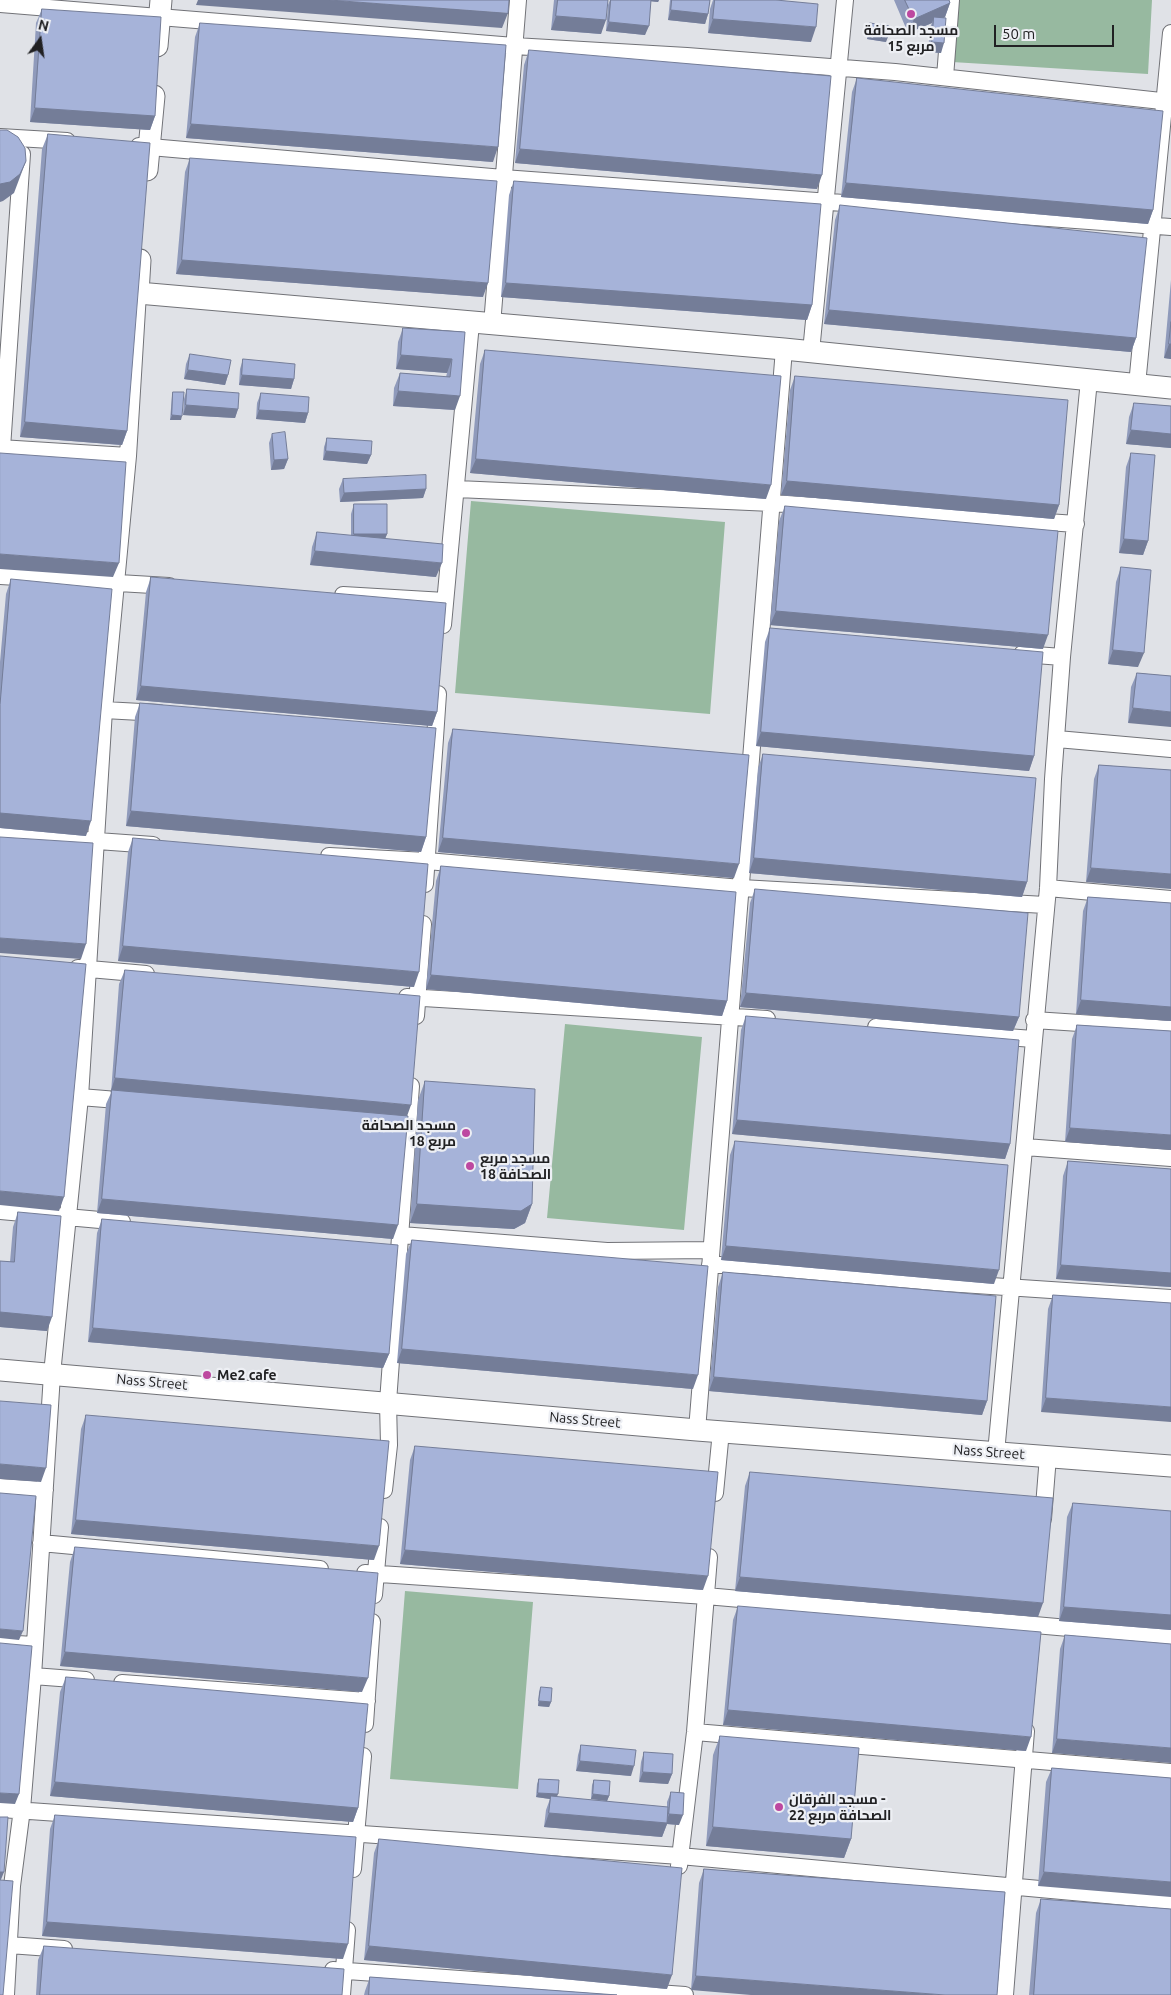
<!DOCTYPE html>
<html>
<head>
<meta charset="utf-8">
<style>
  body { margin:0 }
  #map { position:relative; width:1171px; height:1995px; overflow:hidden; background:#e0e2e7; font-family:Ubuntu,sans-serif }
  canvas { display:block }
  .north { position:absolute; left:15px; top:15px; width:50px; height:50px; -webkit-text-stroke:4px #edeff4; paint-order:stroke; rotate:14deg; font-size:14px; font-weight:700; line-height:20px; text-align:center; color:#212123 }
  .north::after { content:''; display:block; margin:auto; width:18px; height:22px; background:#212123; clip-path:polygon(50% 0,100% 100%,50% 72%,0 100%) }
  .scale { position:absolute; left:994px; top:25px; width:120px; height:22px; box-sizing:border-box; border:2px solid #212123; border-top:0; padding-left:6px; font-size:15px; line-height:18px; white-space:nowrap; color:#212123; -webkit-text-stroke:4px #edeff4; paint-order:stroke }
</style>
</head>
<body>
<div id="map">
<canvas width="1171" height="1995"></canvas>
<div class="north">N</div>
<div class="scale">50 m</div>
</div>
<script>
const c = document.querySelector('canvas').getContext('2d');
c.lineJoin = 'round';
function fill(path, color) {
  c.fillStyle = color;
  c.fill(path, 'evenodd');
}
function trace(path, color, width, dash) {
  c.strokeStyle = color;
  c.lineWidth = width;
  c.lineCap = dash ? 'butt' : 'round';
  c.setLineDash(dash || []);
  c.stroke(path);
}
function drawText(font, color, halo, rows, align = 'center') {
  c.font = font + ' Ubuntu,Cairo,sans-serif';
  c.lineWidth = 4.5;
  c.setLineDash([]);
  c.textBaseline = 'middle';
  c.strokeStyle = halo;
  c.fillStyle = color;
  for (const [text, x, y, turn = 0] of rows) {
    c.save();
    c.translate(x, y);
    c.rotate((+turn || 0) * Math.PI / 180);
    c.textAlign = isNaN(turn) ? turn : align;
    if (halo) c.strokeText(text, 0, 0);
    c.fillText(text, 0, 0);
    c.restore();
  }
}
fill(new Path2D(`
  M956,0H1152L1148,74L952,62Z
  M471,501L725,522L710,714L455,693Z
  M565,1024L702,1037L684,1230L547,1218Z
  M405,1591L533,1602L518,1789L390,1779Z`), '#97b9a0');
const minor = new Path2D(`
  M0,4L514,46L687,56L895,72L1171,102
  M945,77L951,0
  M0,137L67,141
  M139,146L503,178L1171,227
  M492,325L518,0
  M811,352L845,0
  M1137,385L1171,33
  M0,448L128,456
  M2,448L22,154
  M457,489L772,503L1076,524
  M0,576L169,586
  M343,595L445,601
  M443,625L471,323
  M1022,654L1062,657
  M104,710L159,713
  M1057,739L1171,749
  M0,834L153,845
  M329,856L427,861L741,888L1045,905
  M425,884L438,694
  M1048,888L1171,899
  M78,968L146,974
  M407,997L767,1019
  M416,1016L423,924
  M1034,1020L1171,1029
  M876,1027L1033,1039
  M80,1097L130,1101
  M1025,1147L1171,1158
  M0,1211L122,1222
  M401,1235L607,1251L711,1250
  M710,1265H740L946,1283L1171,1298
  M697,1430L784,349
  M996,1453L1048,888L1053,779L1062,657L1089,380
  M0,1487L45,1490
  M384,1490L389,1445L388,1402L411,1086
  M715,1493L721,1431
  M1043,1519L1048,1456
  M41,1543L320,1569
  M365,1573L706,1596L1171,1637
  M374,1595L380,1527
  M0,1643L34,1645
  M33,1676L86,1680
  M122,1683L367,1701
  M365,1724L372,1622
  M695,1732L1171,1772
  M0,1809L680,1856L1171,1901
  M679,1866L695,1732L709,1557
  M353,1869L363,1756
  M9,1945L64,1949
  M333,1970L685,1995
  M6,1995L12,1886L22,1809L33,1676L52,1374L80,1097L104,710L128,456L138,293
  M342,1995L347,1930
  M1005,1995L1026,1731`);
const tertiary = new Path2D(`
  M157,46L161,0
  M147,170L154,96
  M140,260L138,293L784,349L1171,388
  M0,1370L697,1430L1171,1466`);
trace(minor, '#717277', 18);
trace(tertiary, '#717277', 23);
trace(minor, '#fff', 16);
trace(tertiary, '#fff', 21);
fill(new Path2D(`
  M554,0H608L601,34L551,30Z
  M610,0H659L658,2L651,1L645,35L606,31L608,5Z
  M670,0H710L708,14L705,24L668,20Z
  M713,0H776L811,42L708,33L710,9Z
  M894,0H949L950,3L945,17L944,18L941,53L928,52L930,27L932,23L908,33Z
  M42,9L155,116L150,130L30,122L36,23Z
  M200,23L493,162L186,138L195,37Z
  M870,23L886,42L867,39L868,28Z
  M529,50L817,189L515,163L524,65Z
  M857,78L1153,210L1148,224L841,197L852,92Z
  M48,134L127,431L122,445L20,437L42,149Z
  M190,158L483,297L176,274L185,172Z
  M514,181L812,305L807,320L501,297L509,195Z
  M840,205L1136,338L1131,352L824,324L835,220Z
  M1171,280V359L1164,358Z
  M403,328L465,332L455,410L393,406L394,388L400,373L446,377L447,373L396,369L398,342Z
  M485,350L766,499L470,473L480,364Z
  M190,354L228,375L225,385L184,379L186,364Z
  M243,359L294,379L291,389L239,385L240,369Z
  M795,376L1059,505L1054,519L781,495L790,390Z
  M187,389L238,409L235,418L183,415L184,399Z
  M173,392L181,420H170L172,396Z
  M261,393L308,413L305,423L256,419L257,403Z
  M1134,403L1171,406V448L1126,444L1129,417Z
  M272,434L288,459L284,469L271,470L269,443Z
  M327,438L371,455L367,464L323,460L324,447Z
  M1131,453L1148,541L1143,555L1119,553L1126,467Z
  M343,479L426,489L423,498L340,502L339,489Z
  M354,504L387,534L385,539L436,577L310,565L312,547L317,532L351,536V514Z
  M785,506L1043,649L770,625L779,521Z
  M1121,567L1138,667L1108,664L1116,582Z
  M151,577L437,712L432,726L136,700L146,592Z
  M11,579L86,836L0,828V662L6,594Z
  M770,628L1034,756L1029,771L756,746L765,642Z
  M1137,673L1171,676L1128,723L1131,687Z
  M140,703L426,837L421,852L126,826L135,717Z
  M453,729L734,878L438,852L448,743Z
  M763,754L1027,882L1022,897L749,873L758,768Z
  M1099,765L1171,770L1086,882L1094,779Z
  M133,838L414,987L118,961L128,852Z
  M441,866L727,1001L722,1016L426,989L436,881Z
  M755,889L1019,1017L1013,1031L740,1007L750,903Z
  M1088,897L1171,903V1021L1076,1014L1083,911Z
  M125,970L407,1116L393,1239L97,1213L106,1104L111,1093L119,984Z
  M746,1016L1010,1144L1005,1159L732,1134L741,1030Z
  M1077,1025L1171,1031L1065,1142L1072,1039Z
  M425,1081L532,1204L525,1223L514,1229L410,1223L418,1100Z
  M735,1141L994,1284L721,1260L730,1155Z
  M1068,1161L1171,1169V1287L1056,1279L1063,1176Z
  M18,1212L47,1331L0,1327V1261L10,1262L13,1227Z
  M102,1219L389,1354L383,1368L88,1342L97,1233Z
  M412,1240L693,1389L397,1363L406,1254Z
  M723,1272L987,1401L982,1415L709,1391L718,1287Z
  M1053,1295L1171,1303L1041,1412L1048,1309Z
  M86,1415L374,1560L71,1534L81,1429Z
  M415,1446L703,1590L400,1564L410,1460Z
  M750,1472L1038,1617L735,1591L745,1486Z
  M1073,1503L1171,1511V1630L1059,1621L1067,1517Z
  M75,1547L362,1692L60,1666L70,1562Z
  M738,1606L1026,1751L723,1725L733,1620Z
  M1065,1635L1171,1644L1052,1753L1060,1649Z
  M66,1677L358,1808L353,1822L50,1796L60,1692Z
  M541,1687L551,1702L549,1707L538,1706L539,1692Z
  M720,1736L851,1839L844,1858L706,1846L713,1755Z
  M581,1745L631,1776L576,1771L578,1755Z
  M644,1752L672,1774L668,1784L639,1782L641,1762Z
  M1052,1768L1171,1778L1038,1886L1046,1782Z
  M539,1779L557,1797L667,1807V1802L671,1792L679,1825L667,1824L662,1837L544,1827L546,1810L550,1799L536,1797L537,1784Z
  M594,1780L609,1796L607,1801L591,1799L592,1785Z
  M55,1815L343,1959L42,1936L50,1829Z
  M379,1839L667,1989L364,1960L374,1853Z
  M704,1869L1005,1892L691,1990L699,1883Z
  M1041,1899L1171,1995H1029L1036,1913Z
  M44,1946L342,1995H36L38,1960Z
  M370,1977L617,1995H364L365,1991Z`), '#8f9abb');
fill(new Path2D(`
  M198,0H330L508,13L502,28L196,5Z
  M637,0H659L658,2Z
  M950,3L945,17L934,22V17L932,23L908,33L914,19Z
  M671,10L708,14L705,24L668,20Z
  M556,16L606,20L601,34L551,30Z
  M713,19L816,27L811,42L708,33Z
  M609,22L649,26L645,35L606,31Z
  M869,35L888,37L886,42L867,39Z
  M932,42L944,43L941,53L928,52Z
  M35,108L155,116L150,130L30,122Z
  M191,124L498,147L493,162L186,138Z
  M520,149L822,175L817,189L515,163Z
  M26,161L14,193L3,201L0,202V184Z
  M846,183L1153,210L1148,224L841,197Z
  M182,260L488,283L483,297L176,274Z
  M506,283L812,305L807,320L501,297Z
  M829,310L1136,338L1131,352L824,324Z
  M1169,344H1171V359L1164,358Z
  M401,355L452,359L447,373L396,369Z
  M188,370L228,375L225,385L184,379Z
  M242,375L294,379L291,389L239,385Z
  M398,391L460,396L455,410L393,406Z
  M186,405L238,409L235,418L183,415Z
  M259,410L308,413L305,423L256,419Z
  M172,415L182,416L181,420H170Z
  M25,422L127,431L122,445L20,437Z
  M1131,430L1171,434V448L1126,444Z
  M326,451L371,455L367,464L323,460Z
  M288,459L284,469L271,470L274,460Z
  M476,459L771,485L766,499L470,473Z
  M787,481L1059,505L1054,519L781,495Z
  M426,489L423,498L340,502L344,493Z
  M354,534H387L383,544H351Z
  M1124,539L1148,541L1143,555L1119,553Z
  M315,551L442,563L436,577L310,565Z
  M0,554L119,563L113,577L0,569Z
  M776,611L1048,635L1043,649L770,625Z
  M1113,650L1144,653L1138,667L1108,664Z
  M141,686L437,712L432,726L136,700Z
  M1133,708L1171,712V727L1128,723Z
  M761,732L1034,756L1029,771L756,746Z
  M131,811L426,837L421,852L126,826Z
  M0,813L91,821L86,836L0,828Z
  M443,838L739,864L734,878L438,852Z
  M754,858L1027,882L1022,897L749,873Z
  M1091,868L1171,874V889L1086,882Z
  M0,938L86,944L81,959L0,953Z
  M123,946L419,972L414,987L118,961Z
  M431,975L727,1001L722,1016L426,989Z
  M746,993L1019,1017L1013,1031L740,1007Z
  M1081,1000L1171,1007V1021L1076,1014Z
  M115,1078L411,1105L406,1119L112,1090L110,1093Z
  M737,1120L1010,1144L1005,1159L732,1134Z
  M1070,1128L1171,1135V1150L1065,1142Z
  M0,1191L64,1197L59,1211L0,1205Z
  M102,1199L398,1225L393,1239L97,1213Z
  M417,1204H532L525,1223L514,1229L410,1223Z
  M726,1246L999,1270L994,1284L721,1260Z
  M1061,1265L1171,1273V1287L1056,1279Z
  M0,1312L52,1317L47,1331L0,1327Z
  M93,1328L389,1354L383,1368L88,1342Z
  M402,1349L698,1375L693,1389L397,1363Z
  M714,1377L987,1401L982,1415L709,1391Z
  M1046,1398L1171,1407V1422L1041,1412Z
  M0,1464L46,1468L41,1482L0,1479Z
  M76,1520L379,1546L374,1560L71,1534Z
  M405,1550L708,1576L703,1590L400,1564Z
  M740,1577L1043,1603L1038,1617L735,1591Z
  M1064,1607L1171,1615V1630L1059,1621Z
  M0,1629L23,1631L19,1640L0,1638Z
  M65,1652L368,1678L362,1692L60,1666Z
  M539,1701L551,1702L549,1707L538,1706Z
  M728,1710L1031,1737L1026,1751L723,1725Z
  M1057,1739L1171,1748V1763L1052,1753Z
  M580,1761L634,1766L631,1776L576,1771Z
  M643,1772L672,1774L668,1784L639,1782Z
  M55,1782L358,1808L353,1822L50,1796Z
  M0,1793L19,1794L15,1804L0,1803Z
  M538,1793L558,1794L556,1799L551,1796L550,1799L536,1797Z
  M593,1794L609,1796L607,1801L591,1799Z
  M549,1813L666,1823L669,1814L683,1815L679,1825L667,1824L662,1837L544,1827Z
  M713,1827L851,1839L844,1858L706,1846Z
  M0,1872H4L0,1882Z
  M1044,1872L1171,1882V1897L1038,1886Z
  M47,1922L348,1944L343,1959L42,1936Z
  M369,1946L672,1975L667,1989L364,1960Z
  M696,1976L945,1995H751L691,1990Z`), '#747d98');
const building = new Path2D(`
  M330,0H509L508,13Z
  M558,0H608L606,20L556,16Z
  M611,0H651L649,26L609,22Z
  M672,0H710L708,14L671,10Z
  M715,0H776L818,4L816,27L713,19Z
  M905,0H949L950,3L914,19Z
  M42,9L161,17L155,116L35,108Z
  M934,17L946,18L944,43L932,42Z
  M200,23L506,45L498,147L191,124Z
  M870,23L889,26L888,37L869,35Z
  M529,50L831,76L822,175L520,149Z
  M857,78L1163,111L1153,210L846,183Z
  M0,130H7L18,137L25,148L26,161L20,174L10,182L0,184Z
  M48,134L150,143L127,431L25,422Z
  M190,158L497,181L488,283L182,260Z
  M514,181L821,204L812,305L506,283Z
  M840,205L1147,238L1136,338L829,310Z
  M1171,322V344H1169Z
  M403,328L465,332L460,396L398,391L400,373L450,377L452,359L401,355Z
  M485,350L781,376L771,485L476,459Z
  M190,354L231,360L228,375L188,370Z
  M243,359L295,364L294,379L242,375Z
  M795,376L1068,400L1059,505L787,481Z
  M187,389L239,393L238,409L186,405Z
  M173,392H184L182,416L172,415Z
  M261,393L309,397L308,413L259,410Z
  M1134,403L1171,406V434L1131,430Z
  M285,432L288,459L274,460L272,434Z
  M327,438L372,441L371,455L326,451Z
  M0,453L126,462L119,563L0,554Z
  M1131,453L1155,455L1148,541L1124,539Z
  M426,475V489L344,493L343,479Z
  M354,504H387V534H354Z
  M785,506L1058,531L1048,635L776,611Z
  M317,532L443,544L442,563L315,551Z
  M1121,567L1151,570L1144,653L1113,650Z
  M151,577L446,603L437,712L141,686Z
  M11,579L112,589L91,821L0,813V705Z
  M770,628L1043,652L1034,756L761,732Z
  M1137,673L1171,676V712L1133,708Z
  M140,703L436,728L426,837L131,811Z
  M453,729L749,755L739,864L443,838Z
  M763,754L1036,778L1027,882L754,858Z
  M1099,765L1171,770V874L1091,868Z
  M0,837L93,843L86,944L0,938Z
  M133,838L428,864L419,972L123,946Z
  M441,866L736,892L727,1001L431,975Z
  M755,889L1028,913L1019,1017L746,993Z
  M1088,897L1171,903V1007L1081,1000Z
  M0,956L86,964L64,1197L0,1191Z
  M125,970L420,996L411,1105L115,1078Z
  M746,1016L1019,1040L1010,1144L737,1120Z
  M1077,1025L1171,1031V1135L1070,1128Z
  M425,1081L535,1089L532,1204L521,1211L417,1204Z
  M112,1090L408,1116L398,1225L102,1199Z
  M735,1141L1008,1165L999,1270L726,1246Z
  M1068,1161L1171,1169V1273L1061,1265Z
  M18,1212L61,1216L52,1317L0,1312V1261L14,1262Z
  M102,1219L398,1245L389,1354L93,1328Z
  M412,1240L708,1266L698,1375L402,1349Z
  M723,1272L996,1296L987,1401L714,1377Z
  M1053,1295L1171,1303V1407L1046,1398Z
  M0,1401L51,1405L46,1468L0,1464Z
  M86,1415L389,1441L379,1546L76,1520Z
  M415,1446L718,1472L708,1576L405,1550Z
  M750,1472L1053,1498L1043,1603L740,1577Z
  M0,1493L36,1496L23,1631L0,1629Z
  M1073,1503L1171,1511V1615L1064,1607Z
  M75,1547L378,1573L368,1678L65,1652Z
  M738,1606L1041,1632L1031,1737L728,1710Z
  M1065,1635L1171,1644V1748L1057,1739Z
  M0,1643L32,1646L19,1794L0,1793Z
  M66,1677L368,1704L358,1808L55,1782Z
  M541,1687L552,1688L551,1702L539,1701Z
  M720,1736L859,1748L851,1839L713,1827Z
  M581,1745L636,1750L634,1766L580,1761Z
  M644,1752L673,1754L672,1774L643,1772Z
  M1052,1768L1171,1778V1882L1044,1872Z
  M539,1779L559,1780L558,1794L538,1793Z
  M594,1780L610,1781L609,1796L593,1794Z
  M671,1792L684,1793L683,1815L669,1814Z
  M551,1796L668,1807L667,1823L549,1813Z
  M55,1815L356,1837L348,1944L47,1922Z
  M0,1817H8L4,1872H0Z
  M379,1839L682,1868L672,1975L369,1946Z
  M704,1869L1005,1892L997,1995H945L696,1976Z
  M0,1880L13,1881L3,1995H0Z
  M1041,1899L1171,1909V1995H1034Z
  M44,1946L344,1969L342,1995H40Z
  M370,1977L617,1995H369Z`);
fill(building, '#a6b3d9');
trace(building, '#747d98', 1);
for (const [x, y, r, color] of [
  [911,14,5,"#bd48a0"],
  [466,1133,5,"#bd48a0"],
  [470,1166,5,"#bd48a0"],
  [207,1375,5,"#bd48a0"],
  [779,1807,5,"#bd48a0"]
]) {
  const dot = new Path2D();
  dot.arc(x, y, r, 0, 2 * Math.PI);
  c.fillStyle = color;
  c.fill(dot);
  trace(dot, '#edeff4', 2);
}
drawText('bold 14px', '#212123', '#edeff4', [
  ["مسجد الصحافة",911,30,"center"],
  ["مربع 15",911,46,"center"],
  ["مسجد الصحافة",456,1125,"right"],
  ["مربع 18",456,1141,"right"],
  ["مسجد مربع",480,1158],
  ["18 الصحافة",480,1174],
  ["Me2 cafe",217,1375],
  ["مسجد الفرقان -",789,1799],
  ["الصحافة مربع 22",789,1815]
], 'left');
drawText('14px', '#212123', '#edeff4', [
  ["Nass Street",152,1382,5],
  ["Nass Street",585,1420,5],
  ["Nass Street",989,1452,4]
]);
</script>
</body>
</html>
